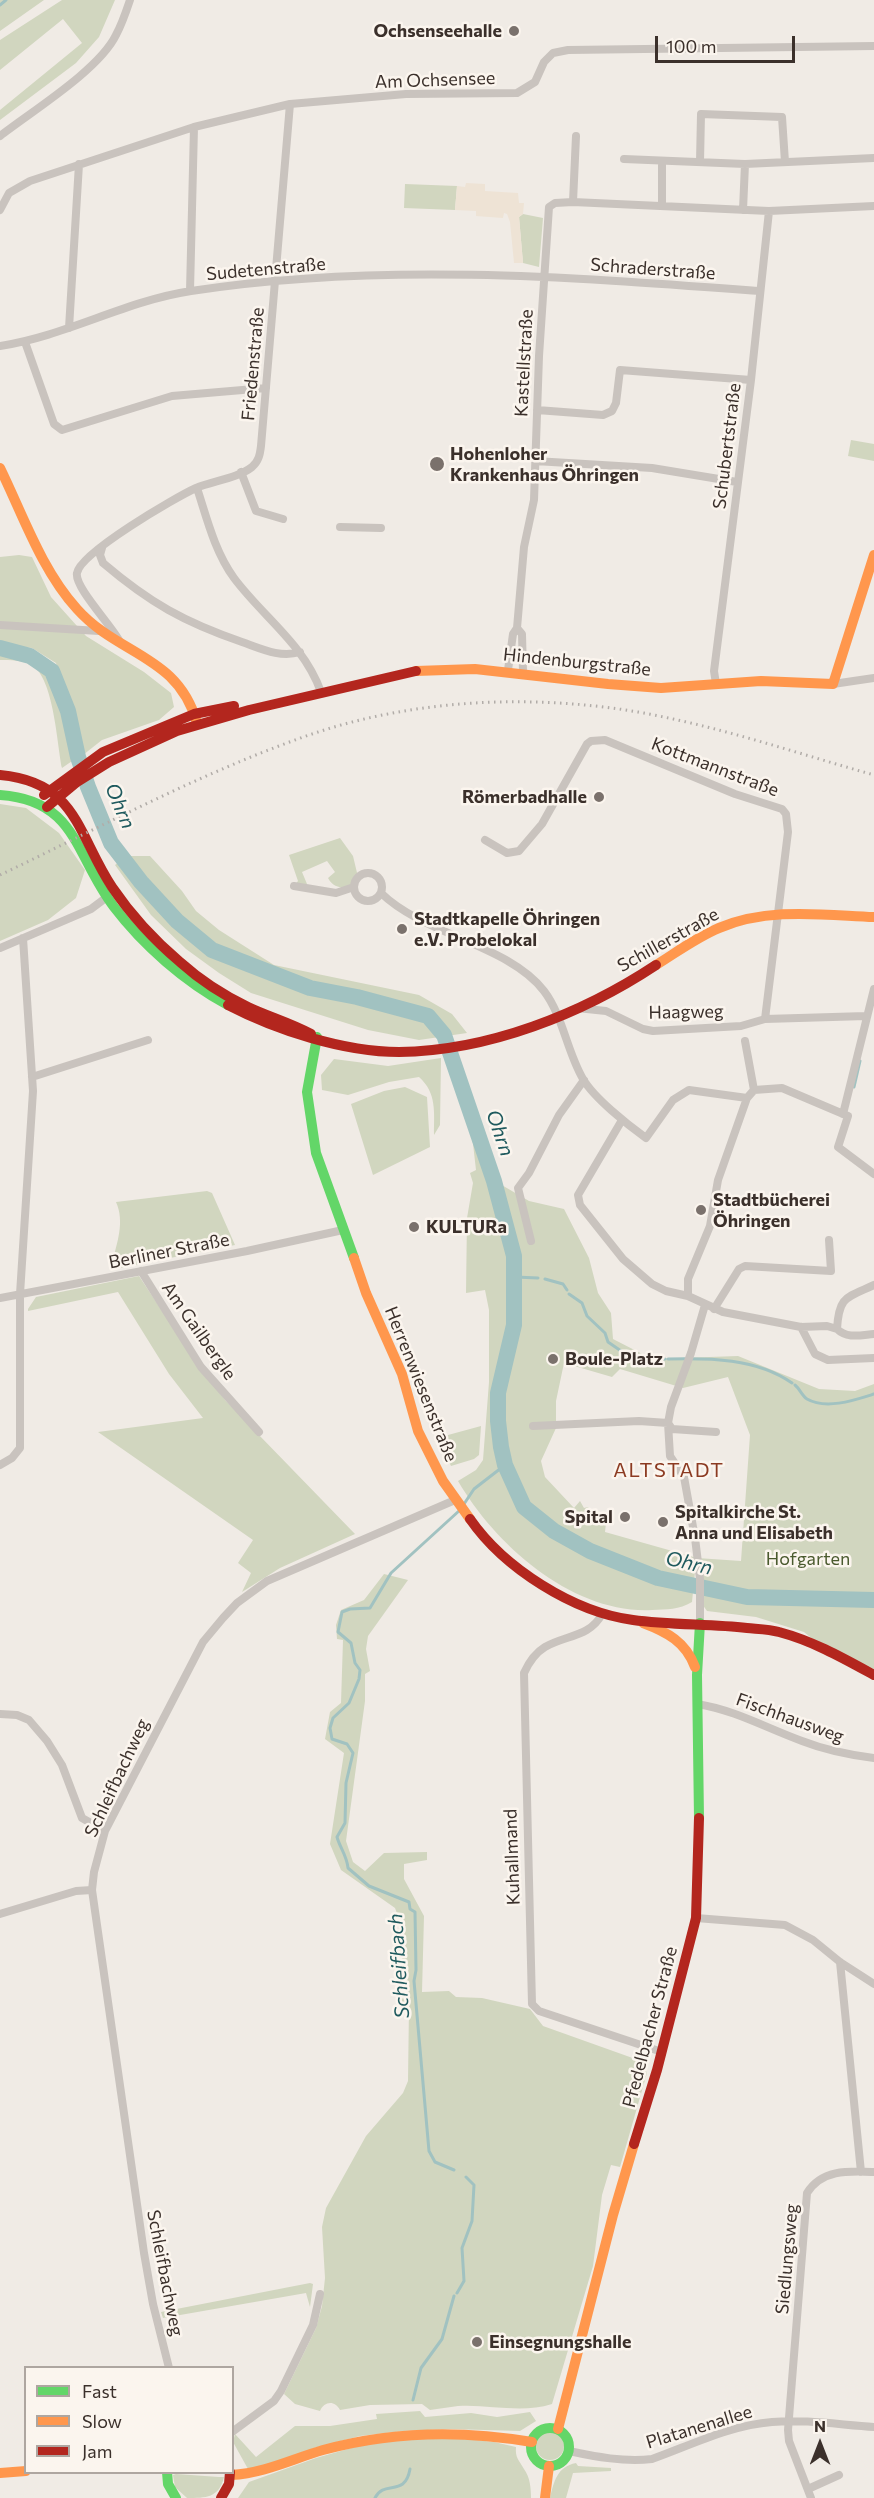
<!DOCTYPE html>
<html>
<head>
<meta charset="utf-8">
<style>
  body { margin:0 }
  #map { position:relative; width:874px; height:2498px; overflow:hidden; background:#f0ebe5; font-family:Commissioner,sans-serif }
  canvas { display:block }
  .legend { position:absolute; left:24px; top:2366px; width:210px; height:108px; box-sizing:border-box; background:#fbf5ee; border:2px solid #aea6a0; margin:0; padding:8px 10px; list-style:none; font-size:18px; color:#3b302b }
  .legend li { display:flex; align-items:center; gap:12px; height:30px }
  .legend b { width:30px; border:2px solid #aea6a0 }
  .north { position:absolute; left:790px; top:2414px; width:60px; height:60px; -webkit-text-stroke:4px #fbf5ee; paint-order:stroke; rotate:0deg; font-size:16px; font-weight:700; line-height:24px; text-align:center; color:#3b302b }
  .north::after { content:''; display:block; margin:auto; width:21px; height:27px; background:#3b302b; clip-path:polygon(50% 0,100% 100%,50% 72%,0 100%) }
  .scale { position:absolute; left:655px; top:36px; width:140px; height:27px; box-sizing:border-box; border:3px solid #3b302b; border-top:0; padding-left:8px; font-size:18px; line-height:21px; white-space:nowrap; color:#3b302b; -webkit-text-stroke:4px #fbf5ee; paint-order:stroke }
</style>
</head>
<body>
<div id="map">
<canvas width="874" height="2498"></canvas>
<ul class="legend">
<li><b style="height:8px;background:#63d668"></b>Fast</li>
<li><b style="height:8px;background:#ff974d"></b>Slow</li>
<li><b style="height:8px;background:#b3261e"></b>Jam</li>
</ul>
<div class="north">N</div>
<div class="scale">100 m</div>
</div>
<script>
const c = document.querySelector('canvas').getContext('2d');
c.lineJoin = 'round';
function fill(path, color) {
  c.fillStyle = color;
  c.fill(path, 'evenodd');
}
function trace(path, color, width, dash) {
  c.strokeStyle = color;
  c.lineWidth = width;
  c.lineCap = dash ? 'butt' : 'round';
  c.setLineDash(dash || []);
  c.stroke(path);
}
function drawText(font, color, halo, rows, align = 'center') {
  c.font = font + ' Commissioner,sans-serif';
  c.lineWidth = 5;
  c.setLineDash([]);
  c.textBaseline = 'middle';
  c.strokeStyle = halo;
  c.fillStyle = color;
  for (const [text, x, y, turn = 0] of rows) {
    c.save();
    c.translate(x, y);
    c.rotate((+turn || 0) * Math.PI / 180);
    c.textAlign = isNaN(turn) ? turn : align;
    if (halo) c.strokeText(text, 0, 0);
    c.fillText(text, 0, 0);
    c.restore();
  }
}
fill(new Path2D(`
  M0,0H44L0,31Z
  M62,0H115L99,37L76,63L0,120V110L82,43L63,19L0,70V40Z
  M405,184L457,186L455,210L404,208Z
  M523,214L543,218L539,267L523,263L519,217Z
  M851,440L874,444V461L848,456Z
  M19,555L32,557L51,597L86,636L144,672L171,693L174,707L159,720L102,740L83,755L56,663L32,648L0,645V557Z
  M0,654C17,656 34,657 47,670C56,678 70,743 75,759L62,768C57,744 54,679 32,665C23,660 10,660 0,660Z
  M0,804L26,808L59,833L85,870L76,898L48,920L0,941Z
  M340,838L353,856L358,877L354,887C343,888 334,889 328,878L335,872L327,861L302,872L307,884L304,888L294,886L298,881L289,855Z
  M126,856H150L182,891L196,911L219,930L274,965L419,995L452,1014L467,1033L419,1040L368,1030L251,993L219,973L186,949L151,915L115,865Z
  M441,1058L440,1125L434,1135C434,1112 437,1093 419,1077L389,1082L348,1095L322,1090L321,1075L334,1059L388,1066Z
  M405,1087L427,1097L430,1147L373,1175L351,1104L384,1091Z
  M482,1133L500,1184L529,1201L564,1209L589,1258L598,1293L611,1313L613,1339L652,1359L738,1356L819,1389L855,1391L874,1384V1675L821,1646L804,1632L756,1617L707,1611L702,1604L696,1562L692,1602C679,1610 667,1609 652,1610C573,1614 496,1546 458,1481L476,1470L483,1460L489,1382V1310L485,1290L466,1293L467,1218L473,1183L470,1173L476,1170L472,1135ZM564,1363L612,1377L620,1369L683,1388L728,1377L750,1435L741,1561L697,1558L605,1532L606,1523L588,1507L584,1508L580,1501L574,1508L545,1477L541,1461L556,1428V1401Z
  M207,1191L212,1193L235,1245L115,1269L112,1263C117,1243 125,1222 116,1202Z
  M139,1276L199,1367L226,1401L355,1534L280,1568L242,1592L251,1573L238,1563L253,1540L98,1432L203,1418L169,1374L118,1292L28,1311V1309L36,1297Z
  M481,1426L479,1455L474,1459L451,1466L437,1438Z
  M384,1574L408,1580L368,1636L366,1649L370,1671L365,1674V1701L346,1841L353,1862L365,1871L384,1853L427,1852V1860L404,1864V1879L424,1916L422,1992L449,1991L456,1997L482,1998L530,2009L543,2026L641,2061L647,2073L620,2167L611,2165L602,2195L593,2266L552,2404C521,2414 489,2404 458,2406C449,2407 439,2409 430,2410L422,2404L370,2405L340,2410C335,2400 324,2401 320,2411L295,2404L284,2394L316,2328L322,2306L325,2278L322,2227L326,2208L366,2136L403,2093L408,2081L409,2006L401,2003L403,1929L395,1908L341,1870L330,1844L344,1753L325,1739L330,1712L341,1703L343,1640L337,1639L336,1625L341,1610L364,1600Z
  M310,2283L313,2284L310,2307L306,2293L163,2318L161,2312Z
  M420,2411L425,2417L471,2413L497,2417L530,2412L536,2421L520,2431L450,2429L403,2431L360,2436L314,2448L270,2466L248,2469L233,2442L235,2434L256,2457L295,2426H330L377,2419L376,2414Z
  M536 2446a14 14 0 1 1 28 0a14 14 0 1 1-28 0Z
  M458,2438L494,2442L516,2447C515,2458 519,2460 524,2469C530,2477 531,2488 531,2498H238L249,2482L316,2458L355,2447L393,2440Z
  M576,2463L578,2466L611,2468V2471L573,2473L566,2498H550C554,2481 557,2467 576,2463Z
  M176,2474L219,2477H224C219,2498 206,2498 187,2498L175,2487L173,2475Z`), '#d1d6bf');
fill(new Path2D(`
  M466,183L485,184V191L518,193L519,203H524L523,214L519,217L523,263H514L510,222L507,214L504,213L503,218L476,216V211L455,210L457,186L465,187Z`), '#eee3d5');
trace(new Path2D(`
  M0,5L6,0
  M854,1087L860,1061
  M515,1277L538,1278
  M545,1279L563,1284L567,1290
  M569,1294L582,1303L587,1316L605,1333L608,1342L624,1353L638,1358L665,1359
  M668,1359C709,1358 756,1358 792,1383
  M795,1385C800,1389 802,1396 807,1399C826,1410 855,1400 874,1394
  M464,1504L474,1489L505,1465
  M454,2170L435,2162L429,2151L414,1981L416,1970L415,1912L410,1909L409,1902L369,1886L348,1868C347,1856 340,1848 337,1837L345,1823L346,1783L353,1753L347,1744L332,1739L330,1728L333,1718L349,1703L359,1679L360,1670L355,1663L351,1643L338,1632L342,1612L350,1609L370,1608L391,1573L460,1510
  M457,2293L464,2281L462,2248L472,2221L474,2185L466,2177
  M413,2400L421,2368L442,2339L454,2296
  M375,2498C384,2479 405,2498 410,2469`), '#a1c2c1', 3);
trace(new Path2D(`
  M0,648L30,656L52,671L68,711L78,757L88,787L111,843L141,882L177,921L212,950L310,988L357,997L428,1016L444,1035L494,1181L514,1256V1325L498,1393V1421L501,1447L505,1465L524,1507L554,1531L590,1551L658,1578L747,1597L874,1600`), '#a1c2c1', 16);
trace(new Path2D(`
  M0,136C32,111 99,70 116,35C122,24 126,12 130,0
  M624,159L745,164L874,158
  M700,162L701,114L782,117L785,162
  M573,202L576,136
  M662,205V161
  M0,210L9,193L30,181L194,127L290,104L406,94L517,93L535,82L544,62L553,53L568,50L874,46
  M743,210L745,164
  M190,291L194,127
  M69,328L79,164
  M25,342L54,424L62,430L172,396L266,388
  M0,346C66,336 125,301 191,291C379,262 572,277 760,291
  M537,410L603,415L612,411L616,403L620,370L751,380
  M535,461L652,468L737,482
  M241,472L256,511L283,519
  M197,488C207,519 215,552 234,578C263,617 304,644 321,692
  M340,527L381,528
  M102,548L100,555L103,563C150,603 184,622 242,642C262,649 280,658 300,652
  M0,625L99,631
  M517,628L522,634L523,672
  M120,642C113,627 74,587 77,573C80,553 176,497 196,488C213,481 238,478 252,467C259,461 260,454 261,446L290,104
  M508,670L513,634L517,628L524,547L534,500L539,356L549,207L555,203L573,202L769,211L874,206
  M716,684L714,671L751,380L769,211
  M833,684L874,678
  M485,840L507,853L519,851L542,824L587,744L591,741L605,740L735,794L782,809L786,814L788,832L765,1019
  M354 887a14 14 0 1 1 28 0a14 14 0 1 1-28 0Z
  M294,886L336,893L354,887
  M381,893C424,935 509,945 544,991C563,1016 567,1052 583,1079C594,1098 628,1125 646,1138L673,1100L689,1090L747,1098
  M0,948L91,909L107,897
  M577,1008L606,1011L643,1029L653,1031L741,1026L765,1019L866,1016
  M745,1041L754,1090
  M32,1077L148,1040
  M843,1114L874,989
  M622,1120L578,1195L580,1205L623,1259L652,1284L666,1291L688,1296L723,1312L801,1327L827,1326L837,1329C839,1296 846,1298 874,1285
  M531,1241L518,1188L529,1173L559,1115L584,1080
  M141,1271L201,1367L259,1432
  M688,1296V1279L710,1226L718,1180L747,1098L754,1090L782,1088L848,1116L838,1147L874,1174
  M0,1298L247,1251L343,1230
  M714,1309L739,1269L745,1266L831,1271L829,1240
  M801,1327L815,1354L828,1360L874,1358
  M837,1329C847,1339 861,1335 874,1334
  M668,1423L672,1429L716,1432
  M533,1426L639,1421L668,1423
  M0,1465L12,1458L20,1448V1294L33,1091L23,938
  M602,1614C590,1637 566,1635 545,1647C535,1653 529,1662 524,1673L532,2004L539,2011L662,2052
  M700,1623V1579L695,1538L684,1477L670,1456L668,1423L671,1407L691,1353L705,1305
  M697,1704C735,1710 766,1728 802,1741C825,1750 850,1755 874,1758
  M0,1714L17,1715L29,1720L47,1741L62,1765L82,1818L105,1831
  M0,1914L76,1891L92,1890
  M696,1918L785,1925L813,1940L840,1962L874,1984
  M840,1962L861,2172
  M169,2368L153,2304L144,2253L92,1890L94,1872L105,1831L203,1642L223,1618L237,1603L267,1581L455,1500
  M232,2432L274,2401L281,2391L313,2325L320,2294
  M569,2451C596,2457 624,2462 652,2459C691,2445 731,2425 772,2422C805,2419 841,2425 874,2427
  M808,2489L839,2475
  M811,2498L789,2441L788,2430L807,2193C822,2169 849,2171 874,2172`), '#c9c3be', 8);
trace(new Path2D(`
  M0,795C77,800 75,856 114,907C143,945 185,982 228,1005
  M317,1037L307,1092L316,1153L354,1258
  M699,1818L697,1675L700,1623
  M531 2447a19 19 0 1 1 38 0a19 19 0 1 1-38 0Z
  M167,2472L168,2484L176,2498`), '#63d668', 10);
trace(new Path2D(`
  M0,468C23,515 41,569 77,609C119,656 178,655 197,723
  M416,671L475,669L608,684L661,688L761,681L833,684L874,555
  M656,965C677,952 697,937 719,928C768,907 823,915 874,917
  M354,1258L366,1293L402,1374L418,1431L443,1481L470,1519
  M643,1623C667,1632 686,1642 695,1667
  M558,2429L613,2215L634,2144
  M0,2473L26,2471
  M231,2475C265,2473 292,2459 323,2450C392,2431 462,2430 532,2442
  M545,2498L549,2466`), '#ff974d', 10);
trace(new Path2D(`
  M0,775C77,782 77,834 112,887C131,915 154,940 180,962C200,980 223,995 248,1007C269,1017 291,1023 311,1034
  M44,795L103,752L194,714L234,706
  M47,807L77,782L109,762L177,731L249,710L416,671
  M228,1005C276,1030 344,1052 399,1052C488,1051 582,1014 656,965
  M470,1519C504,1568 573,1612 633,1620C670,1625 709,1624 747,1628C757,1629 769,1629 779,1632C813,1641 843,1658 874,1675
  M634,2144L657,2070L696,1918L699,1818
  M221,2498L229,2484L230,2472`), '#b3261e', 10);
trace(new Path2D(`
  M0,875C103,826 206,770 315,733C417,699 532,694 638,712C718,726 796,753 874,775`), '#b1aca8', 3, [1.5, 4.5]);
for (const [x, y, r, color] of [
  [514,31,6,"#7a716c"],
  [437,464,8,"#7a716c"],
  [599,797,6,"#7a716c"],
  [402,929,6,"#7a716c"],
  [701,1210,6,"#7a716c"],
  [414,1227,6,"#7a716c"],
  [553,1359,6,"#7a716c"],
  [625,1517,6,"#7a716c"],
  [663,1522,6,"#7a716c"],
  [477,2342,6,"#7a716c"]
]) {
  const dot = new Path2D();
  dot.arc(x, y, r, 0, 2 * Math.PI);
  c.fillStyle = color;
  c.fill(dot);
  trace(dot, '#fbf5ee', 2);
}
drawText('bold 18px', '#3b302b', '#fbf5ee', [
  ["Ochsenseehalle",502,31,"right"],
  ["Hohenloher",450,454],
  ["Krankenhaus Öhringen",450,475],
  ["Römerbadhalle",587,797,"right"],
  ["Stadtkapelle Öhringen",414,919],
  ["e.V. Probelokal",414,940],
  ["Stadtbücherei",713,1200],
  ["Öhringen",713,1221],
  ["KULTURa",426,1227],
  ["Boule-Platz",565,1359],
  ["Spitalkirche St.",675,1512],
  ["Anna und Elisabeth",675,1533],
  ["Spital",613,1517,"right"],
  ["Einsegnungshalle",489,2342]
], 'left');
drawText('18px', '#3b302b', '#fbf5ee', [
  ["Am Ochsensee",435,80,-2],
  ["Sudetenstraße",266,269,-5],
  ["Schraderstraße",653,269,4],
  ["Kastellstraße",524,363,-87],
  ["Friedenstraße",253,364,-85],
  ["Schubertstraße",727,446,-83],
  ["Hindenburgstraße",577,662,6],
  ["Kottmannstraße",715,767,21],
  ["Schillerstraße",668,940,-29],
  ["Haagweg",686,1012,-1],
  ["Berliner Straße",169,1251,-11],
  ["Am Gailbergle",199,1331,55],
  ["Herrenwiesenstraße",421,1384,68],
  ["Fischhausweg",790,1718,20],
  ["Schleifbachweg",117,1778,-65],
  ["Kuhallmand",512,1857,-92],
  ["Pfedelbacher Straße",650,2027,-75],
  ["Siedlungsweg",787,2259,-85],
  ["Schleifbachweg",165,2273,79],
  ["Platanenallee",699,2427,-17]
]);
drawText('18px', '#4a5a2e', '#fbf5ee', [
  ["Hofgarten",808,1559]
]);
drawText('italic 20px', '#1f5a5e', '#fbf5ee', [
  ["Ohrn",120,806,67],
  ["Ohrn",500,1133,71],
  ["Ohrn",689,1563,13],
  ["Schleifbach",399,1966,-94]
]);
c.letterSpacing = '1.5px';
drawText('20px', '#8c3b22', '#fbf5ee', [
  ["ALTSTADT",669,1470]
]);
c.letterSpacing = '0px';
</script>
</body>
</html>
